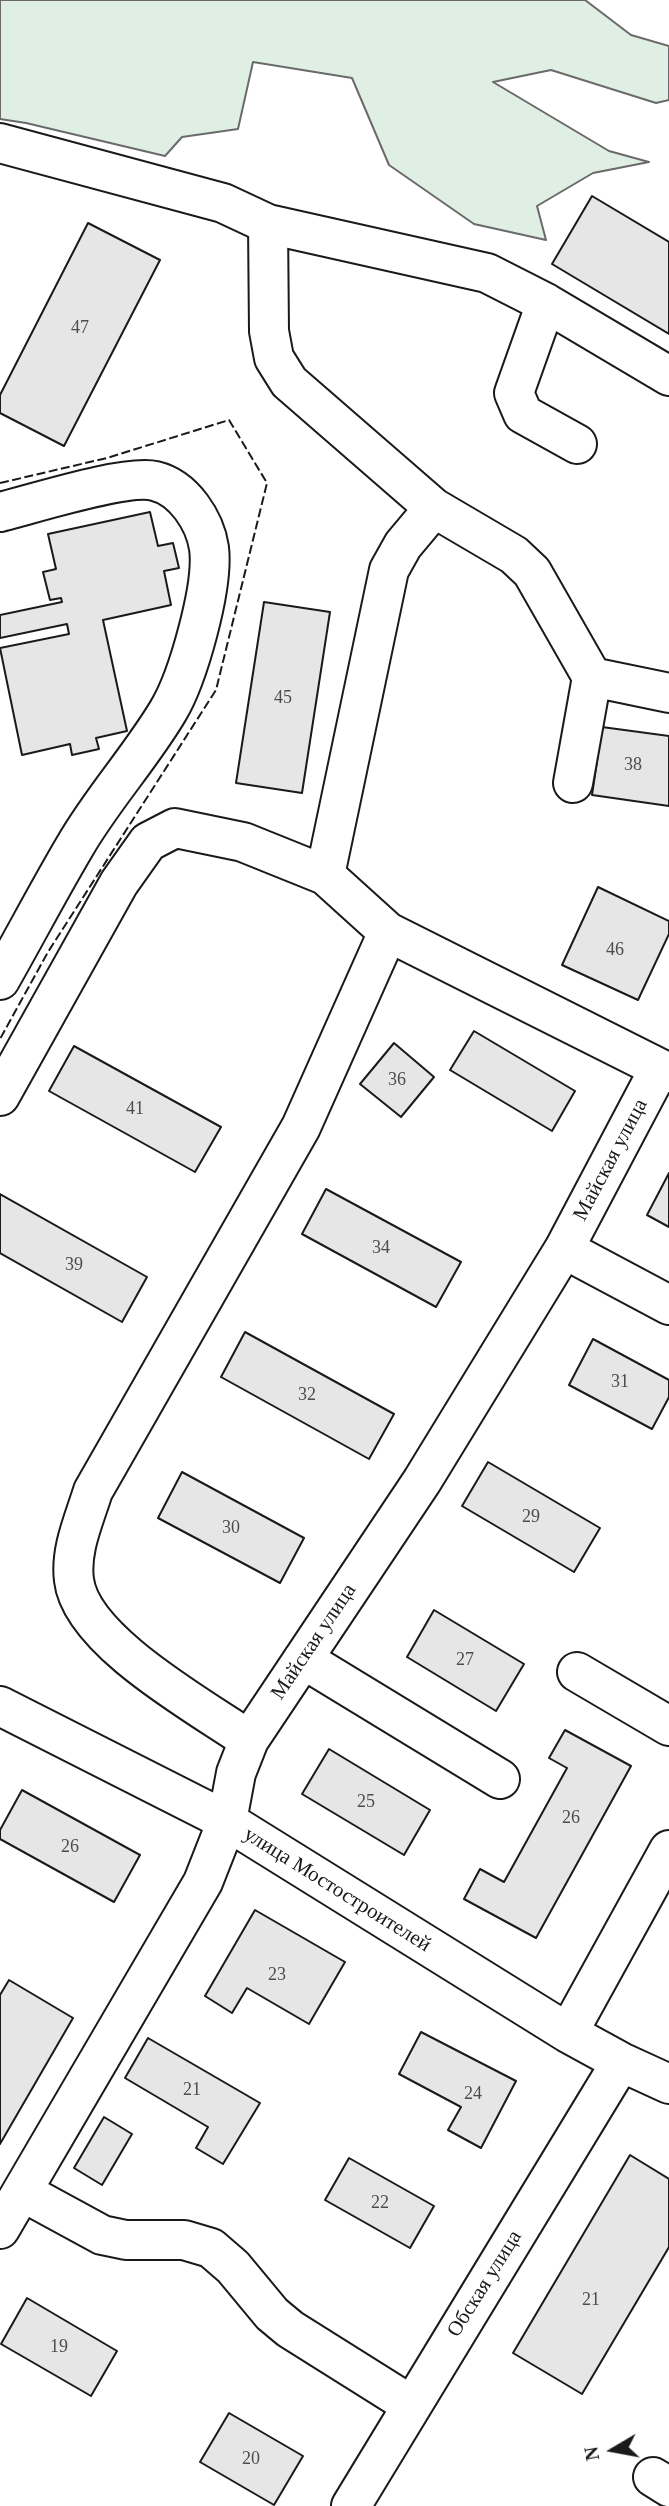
<!DOCTYPE html>
<html>
<head>
<meta charset="utf-8">
<style>
  body { margin:0 }
  #map { position:relative; width:669px; height:2506px; overflow:hidden; background:#fff; font-family:"Times New Roman",serif }
  canvas { display:block }
  .north { position:absolute; left:578px; top:2415px; width:70px; height:70px; -webkit-text-stroke:5px #fff; paint-order:stroke; rotate:260deg; font-size:19px; font-weight:700; line-height:28px; text-align:center; color:#1a1a1a }
  .north::after { content:''; display:block; margin:auto; width:24px; height:32px; background:#1a1a1a; clip-path:polygon(50% 0,100% 100%,50% 72%,0 100%) }
</style>
</head>
<body>
<div id="map">
<canvas width="669" height="2506"></canvas>
<div class="north">N</div>
</div>
<script>
const c = document.querySelector('canvas').getContext('2d');
c.lineJoin = 'round';
function fill(path, color) {
  c.fillStyle = color;
  c.fill(path, 'evenodd');
}
function trace(path, color, width, dash) {
  c.strokeStyle = color;
  c.lineWidth = width;
  c.lineCap = dash ? 'butt' : 'round';
  c.setLineDash(dash || []);
  c.stroke(path);
}
function drawText(font, color, halo, rows, align = 'center') {
  c.font = font + ' "Times New Roman",serif';
  c.lineWidth = 5;
  c.setLineDash([]);
  c.textBaseline = 'middle';
  c.strokeStyle = halo;
  c.fillStyle = color;
  for (const [text, x, y, turn = 0] of rows) {
    c.save();
    c.translate(x, y);
    c.rotate((+turn || 0) * Math.PI / 180);
    c.textAlign = isNaN(turn) ? turn : align;
    if (halo) c.strokeText(text, 0, 0);
    c.fillText(text, 0, 0);
    c.restore();
  }
}
const green = new Path2D(`
  M0,0H585L631,35L669,46V100L656,103L551,70L493,82L609,151L649,162L593,173L537,206L546,240L474,224L389,165L352,78L253,62L238,129L182,137L165,156L26,123L0,119Z`);
fill(green, '#e0efe3');
trace(green, '#6a6a6a', 2);
const building = new Path2D(`
  M592,196L669,242V334L552,264Z
  M88,223L160,260L64,446L0,413V395Z
  M150,512L158,546L173,543L179,568L164,571L171,605L103,620L127,731L96,738L99,749L72,755L70,744L22,755L0,648L69,634L67,624L0,638V615L62,602L61,598L50,600L43,572L56,569L48,534Z
  M264,602L330,612L302,793L236,783Z
  M602,727L669,736V806L592,795Z
  M598,887L669,921V934L638,1000L562,965Z
  M474,1031L575,1091L552,1131L450,1070Z
  M394,1043L434,1077L401,1117L360,1084Z
  M74,1046L221,1127L195,1172L49,1091Z
  M669,1173V1227L647,1215Z
  M326,1189L461,1262L436,1307L302,1234Z
  M0,1194L147,1277L122,1322L0,1253Z
  M245,1332L394,1414L369,1459L221,1377Z
  M593,1339L669,1380V1397L652,1429L569,1385Z
  M488,1462L600,1528L574,1572L462,1506Z
  M182,1472L304,1538L280,1583L158,1518Z
  M434,1610L524,1664L496,1711L407,1657Z
  M565,1730L631,1766L536,1938L464,1899L480,1869L504,1882L567,1768L549,1758Z
  M329,1749L430,1810L404,1855L302,1794Z
  M22,1790L140,1855L114,1902L0,1839V1830Z
  M255,1910L345,1962L309,2024L247,1988L232,2013L205,1996Z
  M9,1980L73,2018L0,2144V1995Z
  M421,2032L516,2081L481,2148L448,2130L461,2107L399,2074Z
  M148,2038L260,2103L223,2164L196,2148L208,2127L125,2078Z
  M104,2117L132,2134L102,2185L74,2168Z
  M630,2155L669,2179V2247L582,2394L513,2353Z
  M349,2158L434,2206L410,2248L325,2200Z
  M27,2298L117,2351L91,2396L1,2344Z
  M229,2413L303,2456L274,2505L200,2462Z`);
fill(building, '#e6e6e6');
trace(building, '#1a1a1a', 2);
const minor = new Path2D(`
  M0,143L223,203L268,224L487,273L546,303L669,376
  M268,224L269,331L274,358L289,382L434,508L514,555L532,572L592,677L669,693
  M546,303L514,393L523,414L577,444
  M0,512C33,504 126,474 155,481C184,488 205,521 209,548C214,586 188,678 168,711C140,758 102,799 75,846C49,890 25,936 0,980
  M573,783L592,677
  M325,875L389,570L403,545L434,508
  M0,1096L119,883L148,842L175,828L243,842L325,875L388,932L669,1073
  M564,1249L669,1305
  M303,1659L500,1779
  M577,1672L669,1726
  M0,1706L227,1821L568,2033L621,2062L669,2084
  M249,1740C201,1707 81,1641 74,1580C70,1550 84,1520 93,1491L301,1127L388,932
  M568,2033L669,1850
  M23,2192L102,2235L126,2240H184L211,2248L233,2267L272,2314L290,2329L411,2405
  M0,2229L203,1882L227,1821L236,1773L249,1740L422,1481L564,1249L659,1069
  M653,2477L669,2487
  M351,2506L621,2062`);
trace(minor, '#1a1a1a', 42);
trace(minor, '#fff', 38);
trace(new Path2D(`
  M0,483L107,458L229,420L267,483L216,690L48,952L0,1039`), '#1a1a1a', 2, [9, 3.5]);
drawText('18px', '#4d4d4d', null, [
  ["47",80,328],
  ["45",283,698],
  ["38",633,765],
  ["46",615,950],
  ["36",397,1080],
  ["41",135,1109],
  ["34",381,1248],
  ["39",74,1265],
  ["31",620,1382],
  ["32",307,1395],
  ["29",531,1517],
  ["30",231,1528],
  ["27",465,1660],
  ["25",366,1802],
  ["26",571,1818],
  ["26",70,1847],
  ["23",277,1975],
  ["21",192,2090],
  ["24",473,2094],
  ["22",380,2203],
  ["21",591,2300],
  ["19",59,2347],
  ["20",251,2459]
]);
drawText('21px', '#1a1a1a', '#fff', [
  ["Майская улица",611,1160,-62],
  ["Майская улица",314,1642,-56],
  ["улица Мостостроителей",337,1890,32],
  ["Обская улица",485,2284,-58]
]);
</script>
</body>
</html>
